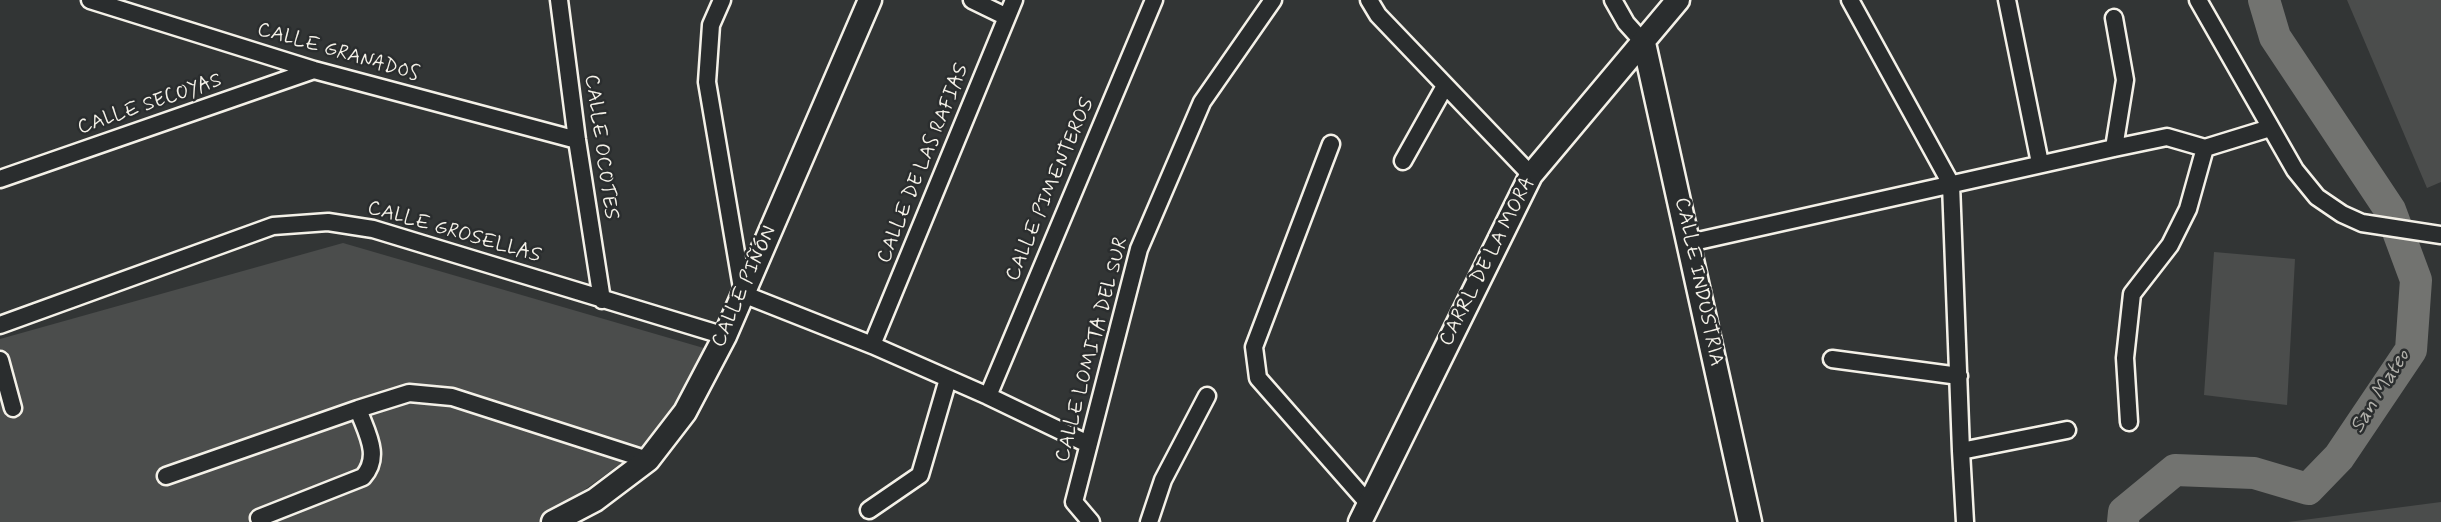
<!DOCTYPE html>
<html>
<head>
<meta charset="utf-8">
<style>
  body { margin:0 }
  canvas { display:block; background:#323535 }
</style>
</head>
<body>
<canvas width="2441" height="522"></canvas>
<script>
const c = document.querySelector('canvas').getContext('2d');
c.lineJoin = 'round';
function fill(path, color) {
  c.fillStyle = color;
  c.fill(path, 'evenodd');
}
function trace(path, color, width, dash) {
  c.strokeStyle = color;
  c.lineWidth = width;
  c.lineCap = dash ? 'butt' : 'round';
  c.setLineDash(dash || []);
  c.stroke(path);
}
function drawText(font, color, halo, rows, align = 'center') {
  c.font = font + ' Mynerve,sans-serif';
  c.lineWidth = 5;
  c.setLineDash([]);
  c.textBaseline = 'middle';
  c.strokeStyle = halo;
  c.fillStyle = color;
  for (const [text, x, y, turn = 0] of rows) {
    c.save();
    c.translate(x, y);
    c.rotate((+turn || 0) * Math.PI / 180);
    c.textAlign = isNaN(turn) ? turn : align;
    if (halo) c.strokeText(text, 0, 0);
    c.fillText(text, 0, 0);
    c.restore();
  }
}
fill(new Path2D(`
  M2347,0H2441V182L2427,188Z
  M343,243L707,349L674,425L540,522H0V339Z
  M2214,252L2295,259L2287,405L2204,395Z
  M2441,502V522H2288Z`), '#4b4d4c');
trace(new Path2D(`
  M2123,522L2124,512L2175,470L2254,473L2308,489L2339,457L2411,350L2416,280L2390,210L2275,37L2264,0`), '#727370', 32);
const street = new Path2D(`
  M90,0L314,70L577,140
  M559,0L577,140L602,300
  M722,0L711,25L707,82L743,294L872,345L988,396L1088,444
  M972,0L1007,17
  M1369,0L1378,15L1531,175
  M1613,0L1626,23L1644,43
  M1850,0L1951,184L1961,451L1965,522
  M2007,0L2040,163
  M2198,0L2295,170L2317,197L2342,214L2362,223L2441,235
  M2114,18L2125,80L2114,148
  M1331,144L1254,347L1258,378L1368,503
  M1403,161L1445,86
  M0,179L314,70
  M1689,243L2114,148L2167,137L2205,148L2270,128
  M0,325L273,226L328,222L373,229L725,336
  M872,345L1014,0
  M1832,359L1959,376
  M0,360L13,408
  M988,396L1154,0
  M2129,422L2125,358L2132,294L2170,245L2188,209L2205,148
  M1961,451L2067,430
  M166,476L358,409L409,393L452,397L648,460
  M869,510L920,475L948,379
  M259,518L363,477C382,456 366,432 358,409
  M1091,522L1074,502L1139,249L1202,102L1273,0
  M1149,522L1163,480L1207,396`);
const secondary = new Path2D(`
  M1644,43L1750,522
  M553,522L595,500L648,460L685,412L725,336L870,0
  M1360,522L1531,175L1678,0`);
trace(street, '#f4f1e8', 21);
trace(secondary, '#f4f1e8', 27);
trace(street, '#2a2d2e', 16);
trace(secondary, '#2a2d2e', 22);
drawText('20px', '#f4f1e8', '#2a2d2e', [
  ["CALLE GRANADOS",338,53,16],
  ["CALLE SECOYAS",150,105,-19],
  ["CALLE OCOTES",600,147,82],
  ["CALLE DE LAS RAFIAS",924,164,-68],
  ["CALLE PIMENTEROS",1051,190,-67],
  ["CALLE GROSELLAS",454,233,16],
  ["CARRL DE LA MORA",1488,262,-63],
  ["CALLE INDUSTRIA",1698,282,78],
  ["CALLE PIÑÓN",745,287,-66],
  ["CALLE LOMITA DEL SUR",1093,350,-75]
]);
drawText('italic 21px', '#b3b2ac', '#2a2d2e', [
  ["San Mateo",2381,392,-58]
]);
</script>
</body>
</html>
